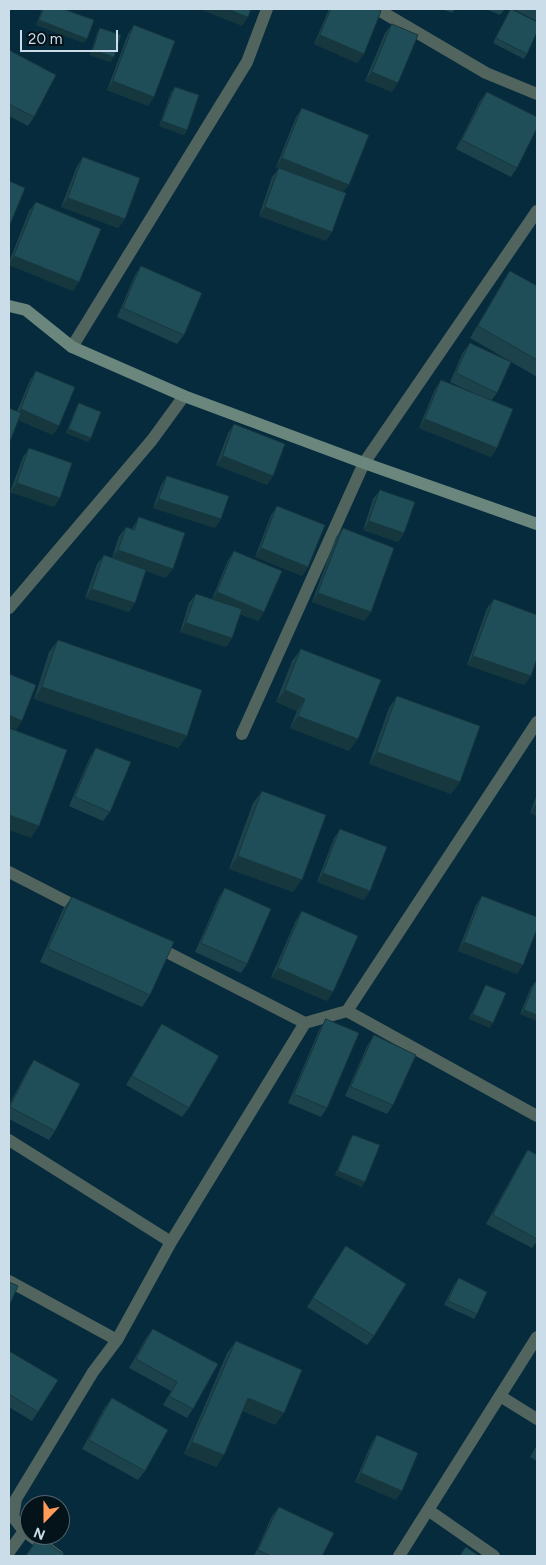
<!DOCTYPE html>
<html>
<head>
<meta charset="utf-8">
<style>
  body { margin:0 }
  #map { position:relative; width:546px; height:1565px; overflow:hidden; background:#052b3d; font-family:Figtree,sans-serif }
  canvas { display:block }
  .frame { position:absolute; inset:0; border:10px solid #cadde9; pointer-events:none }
  .north { position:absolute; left:20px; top:1495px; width:50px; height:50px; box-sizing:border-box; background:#04121a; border:1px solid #53636d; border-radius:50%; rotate:202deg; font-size:14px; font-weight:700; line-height:20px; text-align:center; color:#cadde9 }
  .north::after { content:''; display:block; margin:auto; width:18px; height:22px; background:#fe9b58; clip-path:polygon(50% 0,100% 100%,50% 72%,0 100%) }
  .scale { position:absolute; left:20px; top:30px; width:98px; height:22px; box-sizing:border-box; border:2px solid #cadde9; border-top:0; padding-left:6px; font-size:15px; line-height:18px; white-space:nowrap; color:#cadde9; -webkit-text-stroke:4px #04121a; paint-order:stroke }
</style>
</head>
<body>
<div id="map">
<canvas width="546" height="1565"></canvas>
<div class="frame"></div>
<div class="north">N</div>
<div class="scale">20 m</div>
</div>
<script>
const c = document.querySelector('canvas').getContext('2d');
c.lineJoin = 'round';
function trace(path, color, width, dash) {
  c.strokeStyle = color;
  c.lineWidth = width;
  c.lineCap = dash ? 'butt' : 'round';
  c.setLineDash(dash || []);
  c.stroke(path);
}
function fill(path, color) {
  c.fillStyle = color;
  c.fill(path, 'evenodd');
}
trace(new Path2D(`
  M377,9L486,73L537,94
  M72,347L247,62L267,9
  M9,608L152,440L184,396
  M242,734L364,463L537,211
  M9,872L83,910
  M155,946L305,1023L347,1011L537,1116
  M347,1011L537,722
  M9,1140L171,1242
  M9,1281L117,1340
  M500,1396L537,1419
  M428,1510L494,1556
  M9,1552L24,1531
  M58,1556L24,1531L13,1517L16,1499L93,1372L117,1340L171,1242L305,1023
  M399,1556L537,1337`), '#52645e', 12);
trace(new Path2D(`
  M9,306L26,310L72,347L184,396L364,463L537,524`), '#6a867d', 12);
fill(new Path2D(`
  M42,9H63L84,43L36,25Z
  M329,9H376L364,54L357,63L314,44Z
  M442,9H455L452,13Z
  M486,9H505L500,15Z
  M511,9L527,54L524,59L493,43L508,14Z
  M513,9H537V21Z
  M392,24V92L365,81L385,33Z
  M134,25L154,97L148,106L107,90L128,34Z
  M100,28L114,57L110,62L90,55L97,33Z
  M9,50L34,117L28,126L9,116Z
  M175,87L187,130L184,135L159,126L171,92Z
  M487,92L517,168L511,177L456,149L480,101Z
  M302,108L343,192L326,241L259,216L272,177L279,168L296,175L276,167L296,117Z
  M83,157L125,219L118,228L61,207L77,166Z
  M36,202L73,291L9,265V262L29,211Z
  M141,266L184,335L177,344L117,317L135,275Z
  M510,271L537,286V377L470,338L502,283Z
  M470,343L497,393L491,401L497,448L491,457L419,428L435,389L441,380L475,394L450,382L463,352Z
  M36,371L53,435L18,420L17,411L30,380Z
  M79,403L91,438L88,442L66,433L76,408Z
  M234,424L267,485L216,465L228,433Z
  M29,448L54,507L10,492L23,457Z
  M167,476L215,528L153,508L161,485Z
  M380,490L404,533L398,542L363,530L373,499Z
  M277,506L308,567L302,576L255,557L271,515Z
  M139,517L166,578L146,571L135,603L129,612L85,598L97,564L104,555L112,558L119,536L126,527L132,529Z
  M343,528L371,612L364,621L312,602L336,537Z
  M234,551L264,612L258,621L240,614L232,638L226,647L180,632L189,603L196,594L212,599L228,560Z
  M494,599L531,676L524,685L467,665L487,608Z
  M58,640L187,736L178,748L34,699L49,652Z
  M301,649L349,751L290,728L297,711L276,702L292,661Z
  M397,696L460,782L451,794L369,764L389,708Z
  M96,748L110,812L103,821L69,806L90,757Z
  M262,791L293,892L229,869L253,803Z
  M537,794V816L530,813Z
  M340,829L364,900L317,882L334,838Z
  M225,888L247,964L241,973L195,952L219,897Z
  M482,896L517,974L458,951L476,905Z
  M72,897L150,995L142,1007L40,962L63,909Z
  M302,911L327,1001L271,977L296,920Z
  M535,982L537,983V1021L520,1014L531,987Z
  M486,985L490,1028L469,1019L483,990Z
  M326,1019L327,1108L321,1117L288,1103L320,1028Z
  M162,1024L189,1108L182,1117L126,1085L156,1033Z
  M374,1035L393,1105L387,1114L345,1096L368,1044Z
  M34,1060L55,1131L49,1140L9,1119V1105L28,1069Z
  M353,1135L362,1187L335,1175L350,1139Z
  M528,1150L537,1155V1241L532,1248L486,1224L522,1159Z
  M346,1246L374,1336L367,1345L307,1307Z
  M459,1278L477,1314L474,1319L444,1305L455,1283Z
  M153,1329L193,1409L187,1418L163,1405L171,1391L129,1368L146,1338Z
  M236,1341L275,1425L243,1411L224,1455L216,1467L184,1454L227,1353Z
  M9,1351L38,1412L32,1421L9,1407Z
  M112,1398L145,1471L138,1480L82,1449L105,1407Z
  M377,1435L396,1500L355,1482L371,1444Z
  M537,1445V1461L530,1457Z
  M279,1507L322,1556H254L272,1516Z`), '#1c434c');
fill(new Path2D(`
  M199,9H228L248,17L242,26Z
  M39,20L87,39L84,43L36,25Z
  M320,35L364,54L357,63L314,44Z
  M93,50L114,57L110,62L90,55Z
  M372,72L398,83L392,92L365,81Z
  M113,81L154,97L148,106L107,90Z
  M162,121L187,130L184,135L159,126Z
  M282,158L349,185L342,194L276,167Z
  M68,198L125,219L118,228L61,207Z
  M265,207L332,232L326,241L259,216Z
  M14,256L79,282L73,291L9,265V263Z
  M21,409L59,426L53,435L14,418Z
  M425,419L497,448L491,457L419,428Z
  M69,429L91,438L88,442L66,433Z
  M223,456L273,476L267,485L216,465Z
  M17,483L60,498L54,507L10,492Z
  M159,499L221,519L215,528L153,508Z
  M369,521L404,533L398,542L363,530Z
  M261,548L308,567L302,576L255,557Z
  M118,550L173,569L166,578L111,559Z
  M92,589L135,603L129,612L85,598Z
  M217,592L264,612L258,621L211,601Z
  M318,593L371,612L364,621L312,602Z
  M186,623L232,638L226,647L180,632Z
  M473,656L531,676L524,685L467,665Z
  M42,687L187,736L178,748L34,699Z
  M285,690L305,699L297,711L276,702Z
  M9,715L22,721L16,730L9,727Z
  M298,716L358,739L349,751L290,728Z
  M377,752L460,782L451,794L369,764Z
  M536,804H537V816L530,813Z
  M9,815L39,826L31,838L9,830Z
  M238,856L302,880L293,892L229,869Z
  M323,873L370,891L364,900L317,882Z
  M464,942L523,965L517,974L458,951Z
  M278,968L333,992L327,1001L271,977Z
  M524,1010L537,1015V1021L520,1014Z
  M473,1014L493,1023L490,1028L469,1019Z
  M338,1171L365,1182L362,1187L335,1175Z
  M248,1398L284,1413L275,1425L240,1410Z
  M192,1442L224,1455L216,1467L184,1454Z
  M361,1473L402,1491L396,1500L355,1482Z`), '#16373e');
const building = new Path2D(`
  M44,9H63L94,20L87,39L39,20Z
  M228,9H251L248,17Z
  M331,9H376L381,11L364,54L320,35Z
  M511,9L537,22V32L527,54L496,38Z
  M392,24L418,35L398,83L372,72Z
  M134,25L175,41L154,97L113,81Z
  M100,28L121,35L114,57L93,50Z
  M9,50L56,75L34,117L9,104Z
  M175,87L199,95L187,130L162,121Z
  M487,92L537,117V128L517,168L462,140Z
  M302,108L369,135L349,185L282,158Z
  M83,157L140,178L125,219L68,198Z
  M279,168L346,193L332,232L265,207Z
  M9,181L25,188L9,227Z
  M36,202L101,229L79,282L14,256Z
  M141,266L202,293L184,335L123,308Z
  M510,271L537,286V360L478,326Z
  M470,343L511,362L497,393L456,373Z
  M36,371L75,387L59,426L21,409Z
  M441,380L513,409L497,448L425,419Z
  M79,403L101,412L91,438L69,429Z
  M9,408L21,413L9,444Z
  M234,424L285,444L273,476L223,456Z
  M29,448L72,463L60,498L17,483Z
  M167,476L229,496L221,519L159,499Z
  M380,490L415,502L404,533L369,521Z
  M277,506L325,525L308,567L261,548Z
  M139,517L185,533L173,569L118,550L126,527L134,530Z
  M343,528L394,548L371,612L318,593Z
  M234,551L282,571L264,612L217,592Z
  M104,555L146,570L135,603L92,589Z
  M196,594L242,609L232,638L186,623Z
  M494,599L537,615V658L531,676L473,656Z
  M58,640L202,690L187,736L42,687Z
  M301,649L381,680L358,739L298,716L305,699L285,690Z
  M9,674L36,685L22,721L9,715Z
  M397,696L480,726L460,782L377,752Z
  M9,728L67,750L39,826L9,815Z
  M96,748L131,762L110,812L75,797Z
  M262,791L326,815L302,880L238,856Z
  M340,829L387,847L370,891L323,873Z
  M225,888L271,909L247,964L201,943Z
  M482,896L537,917V929L523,965L464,942Z
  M72,897L174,942L150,995L48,949Z
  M302,911L358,936L333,992L278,968Z
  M535,982L537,983V1015L524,1010Z
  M486,985L506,993L493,1023L473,1014Z
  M326,1019L359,1033L327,1108L294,1094Z
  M162,1024L219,1056L189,1108L132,1076Z
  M374,1035L416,1055L393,1105L351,1087Z
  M34,1060L80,1084L55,1131L10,1107Z
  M353,1135L380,1145L365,1182L338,1171Z
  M528,1150L537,1155V1239L493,1215Z
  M346,1246L406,1284L374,1336L313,1298Z
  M459,1278L487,1292L477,1314L448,1301Z
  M9,1282L18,1286L9,1306Z
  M153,1329L218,1364L193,1409L169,1396L177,1382L136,1359Z
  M236,1341L302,1370L284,1413L248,1398L224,1455L192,1442Z
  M9,1351L58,1380L38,1412L9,1394Z
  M112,1398L168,1430L145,1471L89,1440Z
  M377,1435L418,1453L402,1491L361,1473Z
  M279,1507L334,1533L322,1556H271L258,1550Z
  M39,1537L66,1556H26Z
  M466,1547L479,1556H460Z`);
fill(building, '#204e58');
trace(building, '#16373e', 1);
</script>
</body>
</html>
